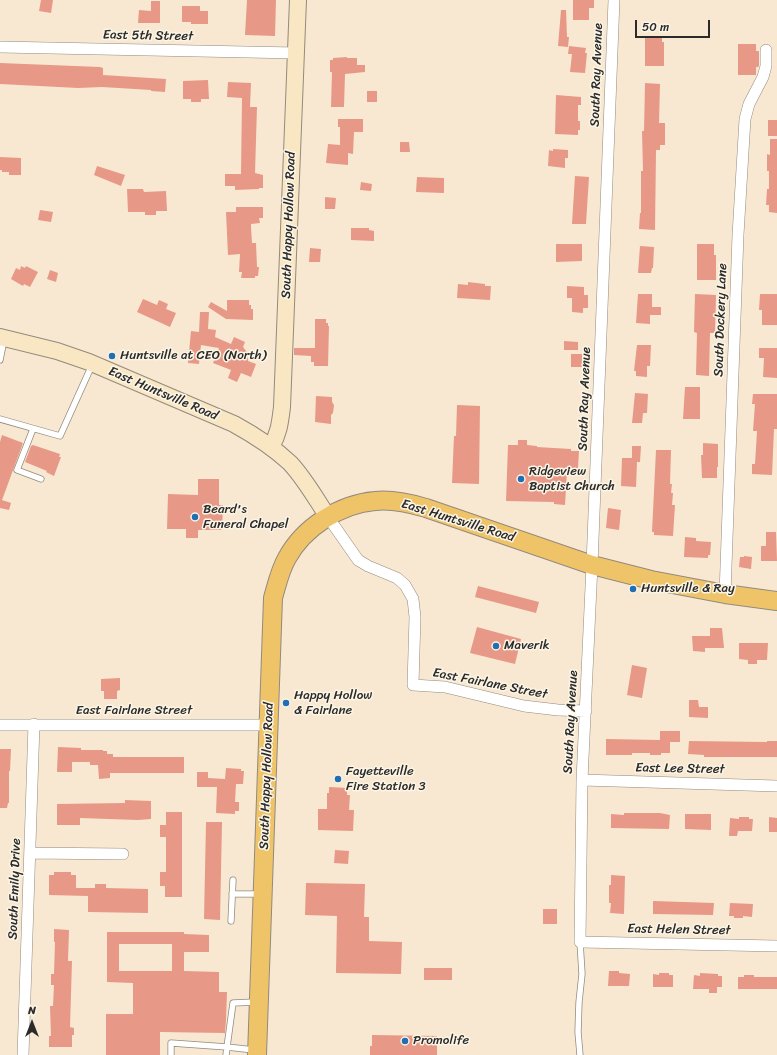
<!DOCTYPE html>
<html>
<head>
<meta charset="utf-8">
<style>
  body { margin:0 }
  #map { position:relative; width:777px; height:1055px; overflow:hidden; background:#f8e8d1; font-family:Sriracha,sans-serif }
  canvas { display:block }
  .north { position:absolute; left:12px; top:1003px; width:40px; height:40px; -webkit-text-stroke:3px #fcf5e5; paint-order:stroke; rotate:0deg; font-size:11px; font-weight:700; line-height:16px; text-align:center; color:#2b2b2b }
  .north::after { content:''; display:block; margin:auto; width:14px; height:18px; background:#2b2b2b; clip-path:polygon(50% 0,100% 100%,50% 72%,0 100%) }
  .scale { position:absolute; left:635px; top:20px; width:75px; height:18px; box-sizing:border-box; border:2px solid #2b2b2b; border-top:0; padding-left:5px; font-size:12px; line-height:14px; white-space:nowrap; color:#2b2b2b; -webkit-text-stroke:3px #fcf5e5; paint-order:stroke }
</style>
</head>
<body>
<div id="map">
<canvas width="777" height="1055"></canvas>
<div class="north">N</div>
<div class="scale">50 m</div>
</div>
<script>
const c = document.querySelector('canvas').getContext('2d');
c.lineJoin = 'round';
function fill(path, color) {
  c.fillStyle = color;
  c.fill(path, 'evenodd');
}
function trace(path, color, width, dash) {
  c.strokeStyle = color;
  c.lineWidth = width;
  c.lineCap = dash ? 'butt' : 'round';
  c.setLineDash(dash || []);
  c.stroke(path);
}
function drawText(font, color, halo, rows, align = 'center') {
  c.font = font + ' Sriracha,sans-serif';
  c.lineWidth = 3;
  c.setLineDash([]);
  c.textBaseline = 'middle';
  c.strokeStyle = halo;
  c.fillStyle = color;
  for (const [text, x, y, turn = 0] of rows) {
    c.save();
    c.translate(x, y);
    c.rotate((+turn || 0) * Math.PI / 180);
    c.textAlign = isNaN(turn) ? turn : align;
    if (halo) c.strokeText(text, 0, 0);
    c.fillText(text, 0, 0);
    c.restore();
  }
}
fill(new Path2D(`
  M41,0H53L51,13L39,11Z
  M247,0H276L275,36L245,35Z
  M573,0H594V8H589V20H573Z
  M151,1H160V23H138L139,10L151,11Z
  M182,6H200V11H208V24H191V22H182Z
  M561,10H566L567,37H569L568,47L558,46Z
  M645,38H662V42H664V66H645Z
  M738,44H756V51H759V66L758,67H756V75H738Z
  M569,46L586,48L585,53H587L585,73L570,72L572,54H568Z
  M347,57V58H357V65H365V72L345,74L344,107H331L332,72H330V60H333V58Z
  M0,63L100,67L103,68V75L166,79L165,92L151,91V90L102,87L78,88L0,84Z
  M208,80L209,99H201V102H191V99H183V81Z
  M228,82L251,83L250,107H257L255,173L263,175V188H259V189L235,190V186H225V174H241L242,98L227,97Z
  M645,83L660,84L659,123H665V145H660V150H656L655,230L639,229L640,213H641V171H643L642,131H644Z
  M367,91H377V102H367Z
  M556,95L581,97V105H578V121H580V130H578V135L555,134Z
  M338,119H363V132H354L353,154L348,153V165L326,163L328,144L340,145V127H338Z
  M768,120H777V136H768Z
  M770,139H777V213L769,212V205H766L767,189H769V171H767V154L770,155Z
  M400,142H409L410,152H400Z
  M553,149L568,150V158H565V168L548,166L549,150L553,151Z
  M0,157L21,158V175H9V172H2V170H0Z
  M97,166L125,175L121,186L94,175Z
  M575,176L589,177L586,224H572Z
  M417,177L444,178V193L416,192Z
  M361,182L372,184L371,191L360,190Z
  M127,189H143L144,192L166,191L167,211H156V215H145V212H128Z
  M325,197L336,198L335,209H325Z
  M236,207H263V218H259L260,223L251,224V227L252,243H256L257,267H259L258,276H255V278H241L242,272H239L240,254L228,255L226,212H236Z
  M40,210L53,212L51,222L38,220Z
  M351,228H369V230L374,231V241L351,240Z
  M556,244H582V261L556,262Z
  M697,244H714V255H716V280H697Z
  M640,246L654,247L653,268H652L651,273H638Z
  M310,248L321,249L320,262H309Z
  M21,266L25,268L26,266L38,272L30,287L24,284L23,286L11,279L16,268L20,270Z
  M50,270L58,273L56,282L47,279Z
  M468,282L485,284V286H491L490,300L457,298L458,284L468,285Z
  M567,286L584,287V295H588V308H583V313L572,312V298H567Z
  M638,294H652V307H661V315H650V324L636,323Z
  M695,294L716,295L715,333H710L709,376L696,375L697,333L694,332Z
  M760,294H777V325H762V310H759Z
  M143,299L157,305L159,300L168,304L166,309L176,313L170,327L137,312Z
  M227,300H249V305H251V309H253V320L226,319L208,307L211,302L227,311Z
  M200,312H209L208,329L216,330L215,337L231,344L234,337L245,342L243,347L247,352L248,361L256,364L251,377L241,373L237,382L228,378L231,370L213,363L219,348L201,345L199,364L188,363L191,331L199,332Z
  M315,319H326V323H328V326H329L328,366H314V362H311V356L294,355V348H315Z
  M564,341L578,342V350H564Z
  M637,345H651L650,366H647V377L636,376V371H634Z
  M759,348H777V378L763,377L764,358H759Z
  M571,354H582V367H571Z
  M685,387H700V419H683Z
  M635,393L648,394L647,413H643L642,423H632Z
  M753,394H777V429H774L772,475L752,474V464H755L757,431H753L755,404H752Z
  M316,396L332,397V402L334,405L333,413L331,415V424L315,422Z
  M457,405L480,406L479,484L452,483L454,436H456Z
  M2,435L23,443L2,500L11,503L9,510L0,508V442Z
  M518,440H527V445L537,446V447L571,449V451H579L578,468H571V471H567L565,505L554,504V502L506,501L508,445H518Z
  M703,443L718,444V467H717V478H702L701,455H703Z
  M33,445L60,454L59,457H61L54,476L46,472L47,471L25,462L31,446Z
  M632,446H641L640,462H637L636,487L621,486L622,458H632Z
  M656,450H671L670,484H672L671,493H673L672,505H675L673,536L654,535V532H652Z
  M198,479H219V505H223L222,530H198V538H186V529H167L168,494L198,495Z
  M608,508L621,510L619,530L606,528Z
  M766,532H776L777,561H761V546H766Z
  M685,537L696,538V541L711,542L710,555H708V558L684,557Z
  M744,556L752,557L751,569L739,567L740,557H744Z
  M478,586L539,602L536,613L475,597Z
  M477,627L521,639L515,664L470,653Z
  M710,628H722L724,648H705V652L693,651L692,636H710Z
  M739,643H768L767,660H757V664H748V660L739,659Z
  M632,665L647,668L642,698L627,695Z
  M120,678V690L117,691V699H104V691H101V679Z
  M689,700H698L699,707H708V718L689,717Z
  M660,731H680V742H670V753H661V755H650V753H632V755H606V739L660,740Z
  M689,741L767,742V741H777V757H704V755L688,754Z
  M58,747L81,748V750H103V751H107V754H113V757H184V773H110V778L99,779L98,765H90V762H72V772H57Z
  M0,749H11L10,771H9V803H8L7,808H0Z
  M226,768L241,769V771H244L243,784H236L235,802H239V811H235V814L216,813L217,787H197V772H208V778L225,779Z
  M329,787L347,788V795H350L349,810H354L353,831L318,830V809H327V793H329Z
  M125,800L151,801V819L138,820L80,818V825H57V804L125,803Z
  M166,812H182V897H165V886H160V872H166V837H160V825H166Z
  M624,813H660L670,815L669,829L611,828V814L624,815Z
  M685,814H711V830L685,829Z
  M739,817H749V819H753L752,831H738L737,836H729L730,818L739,819Z
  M769,817L777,818V832H769Z
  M206,822H222L220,920L204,919Z
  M335,850L349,851L348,864L334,863Z
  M54,872H71V875H76V888H95V884H106V888L148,889V913L88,912V896L49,895V875H54Z
  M611,875L625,876L624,914L610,913L611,903H609V885H611Z
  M306,883L365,884L364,917H369V941L402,942L401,974L336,973L337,916L305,915Z
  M653,901L714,903L713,915L653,914Z
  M730,903L753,904L752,917L743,916V918H734V916H729Z
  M543,909H557V924H543Z
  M54,929L69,930L68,961H72L70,1027L74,1028V1035H72V1047H49V1036H51L50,1006H53L54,985H51V974H54L55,942H54Z
  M107,932H184V934L209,935V952H184V971L219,972V992H227L226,1020L225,1033L160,1032V1055H106V1014H133V983L107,982ZM119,944H172V971H119Z
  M424,968H452V980H424Z
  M609,971H619V973L630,974L629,986H608Z
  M659,973H669V975H673V987H653V974L659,975Z
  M700,973L718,974V976H722V987H717V993H709V989H693L694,975L700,976Z
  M744,975H754V977H777V989H738V977H744Z
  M372,1035L437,1036V1055H370V1046H372Z`), '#e89887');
const lane = new Path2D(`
  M0,360L4,340
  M0,419L60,436L92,365
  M33,429L17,470L41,479
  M232,894H260
  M231,921L233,880
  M580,942L582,974L579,1002L578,1032L580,1055
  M171,1055V1043L227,1047L233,1003L256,1002
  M226,1055L227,1047L254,1050`);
const street = new Path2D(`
  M614,0L592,565L582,780L580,942L777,946
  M0,47L296,53
  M328,517L358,560L368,566L397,578L405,585L413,599L415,617L413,685L445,687L524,706L558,710L586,711
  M725,594L738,235L745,119L749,104L763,77L766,66V50
  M0,725H268
  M582,780L777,786
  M30,853L123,854
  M23,1055L34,724`);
const secondary = new Path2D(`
  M0,337L57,351L89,362L234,424C254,435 273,447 290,463C305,479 316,499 328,517
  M271,447C279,433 280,423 282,407L298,0`);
const primary = new Path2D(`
  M257,1055L273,598C277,584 280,570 287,558C304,527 340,504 375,501C392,499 409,503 426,508L592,565L651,580L725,594L777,601`);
trace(lane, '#928a7e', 7);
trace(street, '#928a7e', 12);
trace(secondary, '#928a7e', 18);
trace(primary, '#928a7e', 20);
trace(lane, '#fff', 5.5);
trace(street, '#fff', 11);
trace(secondary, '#f9e7c3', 16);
trace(primary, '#efc469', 18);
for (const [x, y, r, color] of [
  [112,356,4,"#1f6fb2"],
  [521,479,4,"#1f6fb2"],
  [195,517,4,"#1f6fb2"],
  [633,589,4,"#1f6fb2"],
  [496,646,4,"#1f6fb2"],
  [286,703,4,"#1f6fb2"],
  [338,779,4,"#1f6fb2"],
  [405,1041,4,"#1f6fb2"]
]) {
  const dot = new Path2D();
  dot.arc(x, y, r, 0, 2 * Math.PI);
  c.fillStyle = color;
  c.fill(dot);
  trace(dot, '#fcf5e5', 1.5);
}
drawText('13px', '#2b2b2b', '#fcf5e5', [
  ["East 5th Street",148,36,1],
  ["South Ray Avenue",597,75,-88],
  ["South Happy Hollow Road",289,225,-88],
  ["South Dockery Lane",721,320,-88],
  ["East Huntsville Road",163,394,23],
  ["South Ray Avenue",585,399,-88],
  ["East Huntsville Road",458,521,17],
  ["East Fairlane Street",490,684,11],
  ["East Fairlane Street",134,711],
  ["South Ray Avenue",571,722,-87],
  ["East Lee Street",680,769,1],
  ["South Happy Hollow Road",267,776,-88],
  ["South Emily Drive",15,889,-88],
  ["East Helen Street",679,930,1]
]);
drawText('13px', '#2b2b2b', '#fcf5e5', [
  ["Huntsville at CEO (North)",120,356],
  ["Ridgeview",529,472],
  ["Baptist Church",529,487],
  ["Beard's",203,510],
  ["Funeral Chapel",203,525],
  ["Huntsville & Ray",641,589],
  ["Maverik",504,646],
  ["Happy Hollow",294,696],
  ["& Fairlane",294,711],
  ["Fayetteville",346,772],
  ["Fire Station 3",346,787],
  ["Promolife",413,1041]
], 'left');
</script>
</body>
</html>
